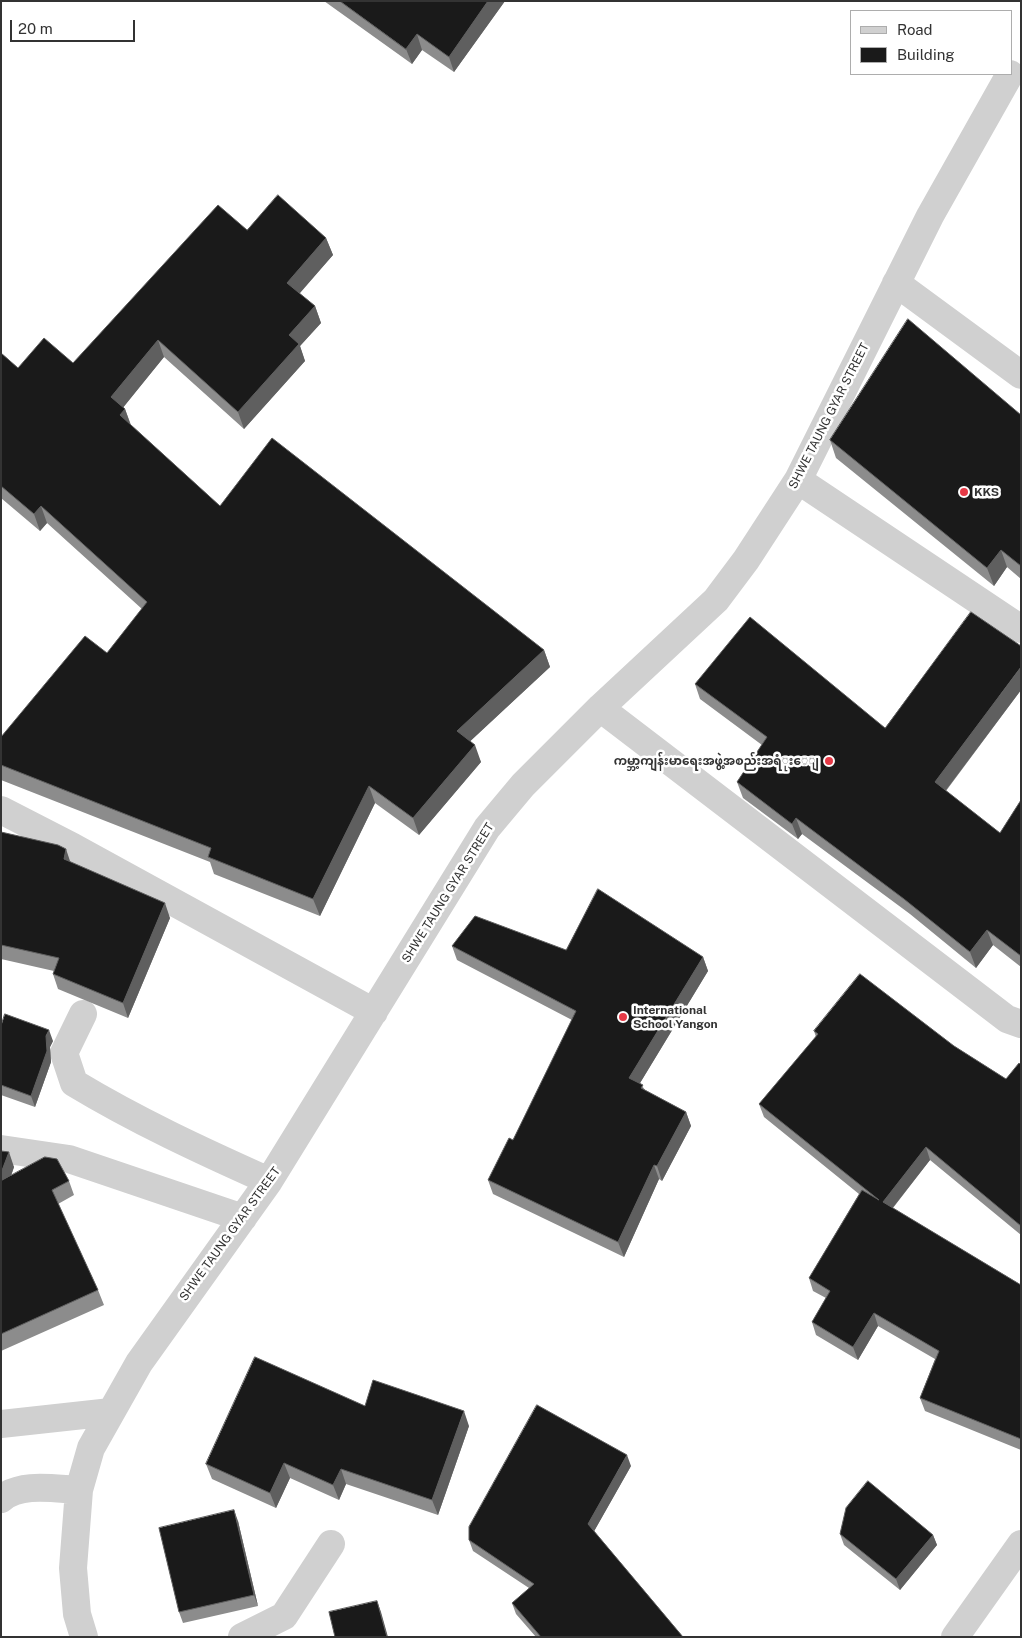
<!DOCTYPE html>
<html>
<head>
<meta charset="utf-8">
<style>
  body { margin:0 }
  #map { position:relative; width:1022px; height:1638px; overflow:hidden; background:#fff; font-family:"Public Sans",sans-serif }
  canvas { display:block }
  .frame { position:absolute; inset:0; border:2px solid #333; pointer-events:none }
  .legend { position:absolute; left:850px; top:10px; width:162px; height:65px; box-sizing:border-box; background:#fff; border:1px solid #adadad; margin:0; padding:6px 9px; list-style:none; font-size:15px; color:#333 }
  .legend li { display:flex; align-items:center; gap:10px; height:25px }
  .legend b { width:25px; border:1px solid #adadad }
  .scale { position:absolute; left:10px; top:20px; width:125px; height:22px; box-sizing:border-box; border:2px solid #333; border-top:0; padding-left:6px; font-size:15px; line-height:18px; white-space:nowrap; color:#333; -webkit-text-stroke:4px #fff; paint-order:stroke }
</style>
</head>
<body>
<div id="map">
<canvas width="1022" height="1638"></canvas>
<div class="frame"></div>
<ul class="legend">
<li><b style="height:6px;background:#d0d0d0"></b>Road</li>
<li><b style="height:14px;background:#1a1a1a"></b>Building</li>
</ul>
<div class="scale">20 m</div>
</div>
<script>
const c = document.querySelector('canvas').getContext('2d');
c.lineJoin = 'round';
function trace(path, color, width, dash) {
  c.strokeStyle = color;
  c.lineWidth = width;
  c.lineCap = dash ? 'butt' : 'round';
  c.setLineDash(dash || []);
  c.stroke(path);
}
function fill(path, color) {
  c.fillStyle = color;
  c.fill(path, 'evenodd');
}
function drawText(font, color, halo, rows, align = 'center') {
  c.font = font + ' "Public Sans","Noto Sans Myanmar",sans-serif';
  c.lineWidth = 5;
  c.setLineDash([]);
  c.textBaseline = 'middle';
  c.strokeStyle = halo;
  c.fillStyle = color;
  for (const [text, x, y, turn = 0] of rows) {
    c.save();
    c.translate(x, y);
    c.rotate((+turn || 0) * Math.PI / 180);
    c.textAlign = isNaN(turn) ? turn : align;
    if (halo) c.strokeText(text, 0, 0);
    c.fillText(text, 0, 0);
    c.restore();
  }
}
trace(new Path2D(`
  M896,283L1021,375
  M798,480L1021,629
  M600,708L1007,1019L1021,1024
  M1,810L73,847L374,1012
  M83,1014L64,1053L74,1083C137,1121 202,1151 269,1181
  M1,1149L69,1159L243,1218
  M1,1424L111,1412
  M1,1499C21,1482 55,1489 79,1490
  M84,1637L77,1614L73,1568L79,1490L91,1448L139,1363L269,1181L487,828L523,785L600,708L716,600L746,560L798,480L930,216L1010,74
  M242,1637L284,1616L331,1544
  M955,1637L1021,1544`), '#d0d0d0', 28);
fill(new Path2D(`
  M324,1H505L454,72L422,50L412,64Z
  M247,230L326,238L333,255L299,293L315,306L321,323L300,346L305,361L244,429L164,357L123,407L125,409L131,425L220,506L544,650L550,667L470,741L481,762L419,835L375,803L320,916L214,874L210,862L1,780V737L107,653L142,609L47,523L40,531L1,498V353L18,368L73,363Z
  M1021,415V579L1007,567L994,586L836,458L830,440Z
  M695,684L885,728L1021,690L946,791L1000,833L1021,800V967L993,945L976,968L910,914L802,834L798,839L743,798L737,782L762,745L700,699Z
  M1,832L71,862L170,918L128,1018L58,989L53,974L54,971L1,959Z
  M452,946L566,950L703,957L708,971L640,1083L645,1090L686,1112L691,1126L662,1181L659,1179L624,1257L493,1194L488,1180L513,1140L572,1020L457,960Z
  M1,1026L53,1041L50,1047L51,1062L35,1107L1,1095Z
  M814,1031L954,1046L1006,1079L1021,1065V1235L930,1160L893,1208L1021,1285V1450L925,1411L920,1398L935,1359L878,1326L858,1360L816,1335L812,1322L826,1298L813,1291L809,1278L859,1194L764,1117L759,1104L816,1037Z
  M1,1151L14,1167L11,1176L69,1181L74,1195L58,1204L98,1290L104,1305L1,1351Z
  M365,1406L469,1426L438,1515L346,1484L339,1500L290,1478L276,1508L212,1479L206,1464Z
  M631,1466L594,1531L683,1637H536L516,1614L512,1603L529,1588L473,1551L469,1540Z
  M238,1521L258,1606L183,1623L179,1612Z
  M840,1534L933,1535L937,1545L900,1590L844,1545Z`), '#8c8c8c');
fill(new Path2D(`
  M488,1H505L454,72L449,57Z
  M417,34L422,50L412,64L406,49Z
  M326,238L333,255L294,300L287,283Z
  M315,306L321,323L300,346L305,361L244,429L238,412L289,335Z
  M158,340L164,357L118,414L111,397Z
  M125,409L131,426L120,415Z
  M41,506L47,523L40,531L34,514Z
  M1001,550L1007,567L994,586L987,568Z
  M544,650L550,667L463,748L457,731Z
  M1021,667V690L940,798L935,782Z
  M475,745L481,762L419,835L413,818Z
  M369,786L375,803L320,916L313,899Z
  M796,818L802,834L798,839L792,824Z
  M66,849L71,864L64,859Z
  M165,903L170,918L128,1018L123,1003Z
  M987,930L993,945L976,968L970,952Z
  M703,957L708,971L634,1093L629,1078Z
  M49,1030L53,1041L50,1047L51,1062L35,1107L31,1096L46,1036Z
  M686,1112L691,1126L662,1181L657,1166Z
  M926,1147L930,1160L887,1215L883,1202Z
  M9,1152L14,1167L3,1198L1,1192V1173Z
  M654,1165L659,1179L624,1257L618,1242Z
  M874,1313L878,1326L858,1360L853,1347Z
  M464,1411L469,1426L438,1515L432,1500Z
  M627,1455L631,1466L592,1535L588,1524Z
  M284,1463L290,1478L276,1508L270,1493Z
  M341,1469L346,1484L339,1500L333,1485Z
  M234,1510L238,1521L258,1606L254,1595Z
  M933,1535L937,1545L900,1590L896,1579Z
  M377,1601L381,1612L388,1637H387Z`), '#5f5f5f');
const building = new Path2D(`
  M340,1H488L449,57L417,34L406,49Z
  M278,195L326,238L287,283L315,306L289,335L299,344L238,412L158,340L111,397L125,409L120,415L220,506L272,438L544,650L457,731L475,745L413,818L369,786L313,899L208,857L211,848L1,765V737L85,636L107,653L147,602L41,506L34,514L1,486V353L18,368L44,338L73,363L218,205L247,230Z
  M908,319L1021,415V566L1001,550L987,568L830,440Z
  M971,612L1021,646V667L935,782L1000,833L1021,800V956L987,930L970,952L904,899L796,818L792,824L737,782L767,737L695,684L750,617L885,728Z
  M1,832L58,845L66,849L64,859L165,903L123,1003L53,974L59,958L1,945Z
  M598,889L703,957L629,1078L643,1085L641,1088L686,1112L657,1166L654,1165L618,1242L488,1180L509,1138L513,1140L576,1011L452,946L475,916L566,950Z
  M860,974L954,1046L1006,1079L1019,1063L1021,1065V1226L926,1147L883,1202L1021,1285V1439L920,1398L939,1351L874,1313L853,1347L812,1322L830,1291L809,1278L862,1190L879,1200L759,1104L818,1034L814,1031Z
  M5,1014L49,1030L46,1036L47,1051L31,1096L1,1085V1026Z
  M1,1151L9,1152L1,1173Z
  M45,1157L57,1159L69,1181L52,1190L98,1290L1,1334V1181Z
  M255,1357L365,1406L373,1380L464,1411L432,1500L341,1469L333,1485L284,1463L270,1493L206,1464Z
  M537,1405L627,1455L588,1524L683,1637H541L512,1603L534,1584L469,1540V1527Z
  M868,1481L933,1535L896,1579L840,1534L846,1508Z
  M234,1510L254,1595L179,1612L159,1528Z
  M377,1601L387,1637H335L329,1612Z`);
fill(building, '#1a1a1a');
trace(building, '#5f5f5f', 1);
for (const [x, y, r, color] of [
  [964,492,5,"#e63946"],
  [829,761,5,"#e63946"],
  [623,1017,5,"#e63946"]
]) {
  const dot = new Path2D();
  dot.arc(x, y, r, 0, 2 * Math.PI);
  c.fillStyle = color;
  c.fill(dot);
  trace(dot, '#fff', 2);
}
drawText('12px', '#333', '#fff', [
  ["SHWE TAUNG GYAR STREET",829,416,-63],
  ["SHWE TAUNG GYAR STREET",448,893,-58],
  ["SHWE TAUNG GYAR STREET",230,1234,-54]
]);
drawText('bold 12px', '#333', '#fff', [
  ["KKS",974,492],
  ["ကမ္ဘာ့ကျန်းမာရေးအဖွဲ့အစည်းအရံုးေျ",819,761,"right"],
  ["International",633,1010],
  ["School Yangon",633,1024]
], 'left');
</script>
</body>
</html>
